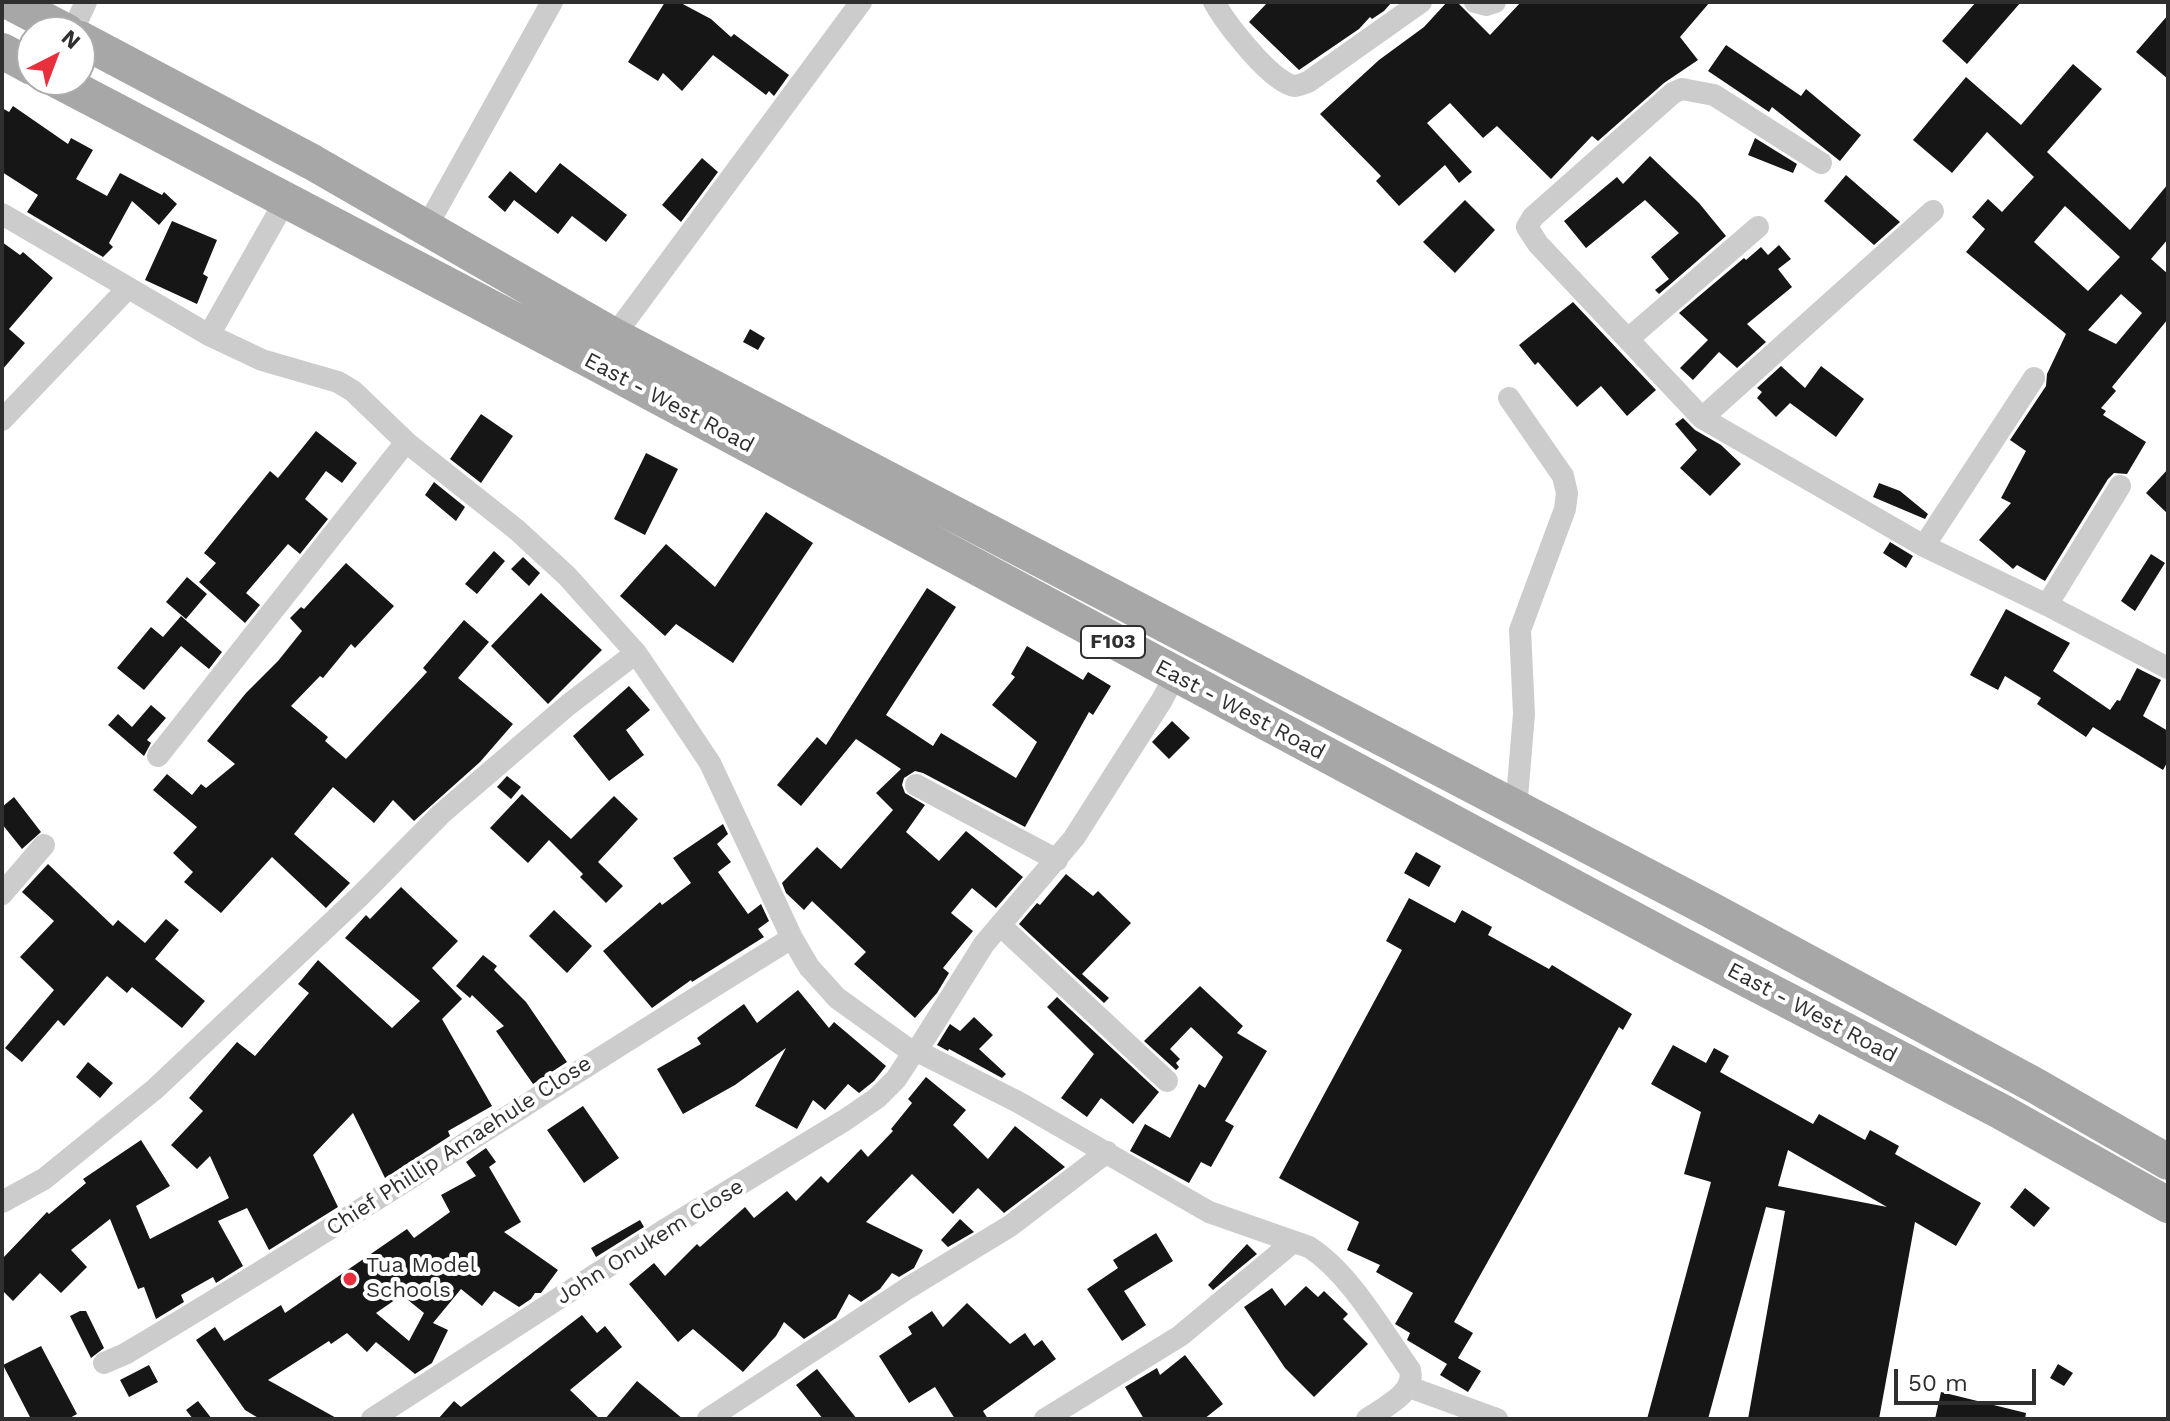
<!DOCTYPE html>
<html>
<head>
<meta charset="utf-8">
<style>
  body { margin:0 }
  #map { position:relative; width:2170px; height:1421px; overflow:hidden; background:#fff; font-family:"Work Sans",sans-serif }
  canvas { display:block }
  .frame { position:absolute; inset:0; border:4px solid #2f2f2f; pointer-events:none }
  .north { position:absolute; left:16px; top:16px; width:80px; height:80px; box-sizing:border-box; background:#fff; border:2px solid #acacac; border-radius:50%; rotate:42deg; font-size:22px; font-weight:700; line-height:32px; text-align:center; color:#2f2f2f }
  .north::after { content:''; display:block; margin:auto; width:28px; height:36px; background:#e82f3e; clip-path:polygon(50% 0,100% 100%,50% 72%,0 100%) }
  .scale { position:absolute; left:1894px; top:1369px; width:142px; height:36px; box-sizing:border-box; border:4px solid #2f2f2f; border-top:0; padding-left:10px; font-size:24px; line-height:28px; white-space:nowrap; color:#2f2f2f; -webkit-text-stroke:6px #fff; paint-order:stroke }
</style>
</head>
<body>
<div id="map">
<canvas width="2170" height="1421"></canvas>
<div class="frame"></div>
<div class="north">N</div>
<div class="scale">50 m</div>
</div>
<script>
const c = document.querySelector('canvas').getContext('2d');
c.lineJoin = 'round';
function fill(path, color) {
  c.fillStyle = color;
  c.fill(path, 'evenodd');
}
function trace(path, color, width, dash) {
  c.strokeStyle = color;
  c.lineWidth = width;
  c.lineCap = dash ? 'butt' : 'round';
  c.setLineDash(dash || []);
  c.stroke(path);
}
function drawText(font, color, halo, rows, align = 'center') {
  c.font = font + ' "Work Sans",sans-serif';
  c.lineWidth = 8;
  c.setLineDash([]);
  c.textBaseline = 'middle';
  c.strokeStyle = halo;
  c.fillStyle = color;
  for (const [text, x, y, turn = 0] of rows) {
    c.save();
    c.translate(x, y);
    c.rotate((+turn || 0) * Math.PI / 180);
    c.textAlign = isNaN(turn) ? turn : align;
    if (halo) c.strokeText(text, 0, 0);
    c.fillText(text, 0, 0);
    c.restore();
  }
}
fill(new Path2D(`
  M665,2H679L711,19L731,37L734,34L789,75L774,96L769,91L766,95L713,55L682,91L663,73L658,81L628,62Z
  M1268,2H1392L1384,11L1372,19L1370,17L1359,29L1299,70L1249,22Z
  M1447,2H1457L1490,35L1521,2H1710L1680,37L1698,60L1664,83L1598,141L1592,136L1551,179L1497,126L1483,138L1450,103L1427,123L1472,172L1459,183L1445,165L1399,206L1376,181L1381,176L1320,114L1379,60L1424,27Z
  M1976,2H2021L1967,64L1942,41Z
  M2168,15V79L2136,52Z
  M1726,45L1801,96L1806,89L1861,135L1840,161L1772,107L1769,112L1708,71Z
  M2073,64L2102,89L2047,152L2130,230L2168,184V239L2151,259L2168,274V319L2112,387L2116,391L2101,408L2106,411L2103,415L2146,442L2127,474L2114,473L2108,479L2045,581L2017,565L2013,569L1979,540L2011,503L2001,498L2026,451L2010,440L2046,386L2047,374L2066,334L1966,252L1985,229L1972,217L1988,199L2002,212L2034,177L1987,132L1952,173L1913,140L1966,77L2021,125ZM2065,206L2120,257L2088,291L2034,242ZM2121,294L2142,313L2116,344L2088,330Z
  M13,106L68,144L71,138L93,150L76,179L107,196L120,173L162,195L164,192L177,204L159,225L132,201L109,243L113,247L103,257L27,212L38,195L2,172V108L9,112Z
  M1755,138L1797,164L1793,173L1748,155Z
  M1650,156L1699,203L1726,236L1659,294L1655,290L1669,279L1651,257L1679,233L1645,200L1586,248L1564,221L1617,177L1623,184Z
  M702,158L718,172L681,222L662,205Z
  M560,163L627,215L606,242L572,216L558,234L514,200L505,212L488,197L510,171L536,193Z
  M1846,175L1900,222L1874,245L1824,201Z
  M1465,200L1495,230L1455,273L1423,242Z
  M172,221L217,240L203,274L208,277L197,304L145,280Z
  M2,242L20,255L23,252L53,278L9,329L25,343L2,370Z
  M1779,245L1791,259L1778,269L1792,287L1747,324L1766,342L1737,368L1719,352L1693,380L1680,368L1708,340L1679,313L1744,258L1746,260L1761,247L1768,255Z
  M1573,302L1656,390L1627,416L1601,386L1577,407L1538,362L1535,365L1519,345Z
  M750,329L765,338L758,350L743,342Z
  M1781,366L1805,388L1821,366L1864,399L1836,437L1790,403L1776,417L1757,398L1762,392L1757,388Z
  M481,414L513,436L481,483L450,459Z
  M1683,418L1695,430L1721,445L1741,464L1710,496L1680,468L1697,450L1675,424Z
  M316,431L357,463L342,483L326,471L305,499L328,519L300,554L288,544L246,593L260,605L245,623L199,582L216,563L204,553L270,471L278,478Z
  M646,453L678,469L645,535L614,519Z
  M2168,469V514L2146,493Z
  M434,482L465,507L456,521L425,495Z
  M1879,483L1900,491L1928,514L1925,519L1873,497Z
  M766,512L813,543L733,663L676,624L665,636L620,596L666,544L715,587Z
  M1890,542L1913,556L1906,568L1883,553Z
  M494,551L505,561L477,594L465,584Z
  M2151,554L2165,563L2135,611L2121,601Z
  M523,557L540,573L529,586L511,569Z
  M346,563L394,606L355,648L351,644L323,678L320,676L291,706L328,737L325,741L346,759L427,672L423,668L464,620L489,642L458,678L513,724L480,762L414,821L393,800L374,823L333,787L294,834L350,883L326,908L272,857L221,913L184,882L193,872L173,853L197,827L153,790L167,774L192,795L201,784L206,788L235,764L207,741L246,693L278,661L302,631L290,618L301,607L304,609Z
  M187,577L207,594L186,619L166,602Z
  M927,588L956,607L886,715L933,746L941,733L1016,778L1037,742L992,705L1015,677L1011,674L1027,646L1083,680L1088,672L1111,686L1093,715L1089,712L1025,827L923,773L915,771L904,778L902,785L905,793L925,805L906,832L939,861L966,831L1023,877L996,908L972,888L951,913L973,931L943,968L949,973L937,993L915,1018L854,964L866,952L812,901L804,910L786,893L782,883L817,847L841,869L893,810L876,793L901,769L856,739L801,806L777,785L817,737L826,745Z
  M541,593L602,650L548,704L491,646Z
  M2006,609L2070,643L2053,671L2110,710L2117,700L2120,701L2137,668L2161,680L2143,716L2168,731V761L2163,770L2093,727L2086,737L2037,704L2041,698L2005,676L1998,690L1970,675Z
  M181,616L222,652L209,669L181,646L144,690L117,668L151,627L163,637Z
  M629,686L650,710L626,730L644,755L609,781L573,736Z
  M151,705L166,718L147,740L151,743L144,756L108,725L118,714L132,727Z
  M1172,721L1190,738L1169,759L1152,742Z
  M507,776L521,787L511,799L497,787Z
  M522,794L571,839L614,796L638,819L598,862L623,886L606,903L580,877L583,874L549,840L528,863L490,828Z
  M14,797L41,832L22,849L2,824V807Z
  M723,824L728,834L717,844L731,862L718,872L748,914L761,904L769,921L758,929L764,937L692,982L691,980L652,1008L603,951L660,902L662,905L691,883L673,858Z
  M1416,852L1441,866L1429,887L1404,873Z
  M48,864L113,926L118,920L145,943L166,919L179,930L155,959L205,1001L182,1028L132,987L127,993L107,976L64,1026L58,1020L22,1062L5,1048L54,990L20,957L54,921L22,892Z
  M1066,874L1093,896L1098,891L1131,923L1082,974L1109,998L1104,1003L1019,924L1037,903L1040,905Z
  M401,887L458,941L432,968L462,999L442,1019L492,1106L448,1131L450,1136L385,1178L353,1113L313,1155L338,1207L269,1250L247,1208L218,1221L243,1266L216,1283L213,1277L181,1295L184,1302L156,1319L144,1287L138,1289L110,1219L71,1250L87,1267L61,1293L40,1273L13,1301L2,1290V1259L47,1212L49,1214L86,1183L83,1179L141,1140L170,1186L136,1206L150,1239L229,1198L210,1156L197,1169L171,1145L203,1111L189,1098L237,1042L255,1056L309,993L298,984L318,960L392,1028L420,1001L345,938L366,915L370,919Z
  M1409,898L1455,923L1462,910L1492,927L1488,935L1549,969L1552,965L1632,1014L1623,1030L1619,1027L1454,1322L1473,1333L1458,1358L1481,1371L1468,1392L1440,1375L1447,1364L1407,1340L1410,1333L1395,1324L1413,1293L1376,1272L1380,1265L1347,1250L1359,1222L1279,1178L1402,950L1386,941Z
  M554,910L592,946L567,973L529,936Z
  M483,955L497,966L494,970L526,1002L567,1062L533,1084L496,1031L504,1026L472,995L470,998L456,986Z
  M1200,986L1243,1026L1237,1033L1267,1051L1225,1121L1234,1126L1211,1167L1201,1162L1189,1183L1130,1151L1145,1124L1170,1138L1199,1084L1205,1088L1223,1057L1191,1027L1170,1049L1180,1059L1176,1063L1179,1067L1176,1070L1144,1041Z
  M798,990L829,1028L834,1022L886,1066L874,1081L859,1093L848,1084L825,1110L813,1100L797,1129L755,1106L786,1048L735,1085L683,1114L657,1069L701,1044L697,1038L744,1004L757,1023Z
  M1057,997L1159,1092L1133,1124L1101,1098L1087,1117L1061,1098L1094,1054L1047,1007Z
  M974,1017L993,1035L979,1049L1006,1074L1002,1078L949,1049L948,1051L937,1045L950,1024L960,1031Z
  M1673,1045L1706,1063L1714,1048L1729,1056L1720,1072L1813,1124L1819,1114L1865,1140L1870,1130L1899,1146L1895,1154L1981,1203L1956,1246L1915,1222L1879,1419H1748L1785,1211L1766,1207L1708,1419H1647L1711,1182L1684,1174L1701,1112L1651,1084ZM1788,1150L1887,1207L1778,1186Z
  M88,1062L113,1083L100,1098L76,1077Z
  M926,1077L966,1110L953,1125L988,1159L1015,1126L1065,1167L1004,1213L978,1188L953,1214L912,1174L866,1222L923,1250L914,1268L899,1277L892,1273L880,1289L861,1302L849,1294L836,1318L804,1339L784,1322L776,1336L743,1372L693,1329L678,1342L629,1284L654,1263L665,1276L697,1244L700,1247L745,1207L754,1218L787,1191L796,1201L821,1176L828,1183L861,1149L868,1157L893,1131L891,1129L912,1103L908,1099Z
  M583,1106L619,1158L584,1183L547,1130Z
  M486,1148L496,1162L489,1167L521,1222L504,1232L558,1270L541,1293H535L531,1299L519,1307L494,1291L482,1306L461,1289L433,1323L448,1330L432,1363L415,1374L376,1342L367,1352L347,1333L331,1344L329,1341L268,1380L338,1419H260L245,1410L196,1340L215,1327L224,1341L281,1305L285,1313L407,1229L414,1238L450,1212L441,1195L476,1176L466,1162ZM402,1295L424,1313L409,1341L376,1313Z
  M2025,1188L2050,1208L2034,1227L2010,1207Z
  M960,1219L974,1232L948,1247L941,1240Z
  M640,1220L644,1227L596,1257L591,1248Z
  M1156,1233L1173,1261L1124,1291L1146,1325L1122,1341L1087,1289L1118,1268L1113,1260Z
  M1247,1244L1257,1254L1213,1290L1208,1285Z
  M1306,1286L1318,1297L1324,1291L1348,1314L1343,1319L1368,1344L1314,1397L1285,1368L1244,1307L1272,1288L1285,1306Z
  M967,1303L1010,1344L1025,1333L1034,1346L1042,1340L1056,1359L983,1411L988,1419H955L935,1387L909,1403L879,1356L912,1334L908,1327L932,1311L943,1327Z
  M80,1311H86L104,1348L91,1358L70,1316Z
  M582,1315L597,1333L605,1326L622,1347L570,1390L600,1419H438L454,1401L461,1407Z
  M41,1346L77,1414L68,1419H31L3,1365Z
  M1185,1355L1223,1404L1204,1419H1144L1125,1387L1157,1368L1160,1375Z
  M2058,1364L2073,1373L2064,1386L2050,1378Z
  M149,1365L158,1382L129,1397L120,1380Z
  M817,1369L857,1419H823L796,1385Z
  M637,1381L683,1419H605Z
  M1941,1392L2026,1413L2025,1419H1935Z
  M198,1401L212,1419H193L186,1410Z`), '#161616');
trace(new Path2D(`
  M1214,2C1225,22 1272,84 1295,86C1297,86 1305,83 1308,82L1421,2
  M1475,2L1486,5L1495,2
  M72,32L86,2
  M1821,163L1714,95L1682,89L1673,93L1533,217L1527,227L1538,244L1702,418L1924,546L2047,605L2168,668
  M2,214L209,335L262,360L338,382L353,391L406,442L517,530L567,576L636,653L674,709L710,763L792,938L809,967L837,998L908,1049L915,1050L920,1046L984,944L1074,838L1162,700L1175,675
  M426,228L552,2
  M209,335L285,201
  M614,336L861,2
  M1628,339L1758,227
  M1509,398L1563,476L1567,493L1565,509L1520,630L1524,714L1516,810
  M1702,418L1933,211
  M2,420L128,288
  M1924,546L2034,378
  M2047,605L2120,486
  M158,756L406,442
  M916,785L1057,860
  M2,894L44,845
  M1000,925L1167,1081
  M2,1202L44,1179L155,1089L360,896L441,814L568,705L636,653
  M104,1363L125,1354C350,1220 569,1075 792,938
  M1409,1387L1497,1419
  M372,1419L663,1231L845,1120L877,1098L896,1079L915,1050L1018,1102L1209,1212L1309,1247C1350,1273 1382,1331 1410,1370C1416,1393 1383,1408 1367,1419
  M708,1419L908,1288L1010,1226L1107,1152
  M1045,1419L1180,1336L1293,1242`), '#ccc', 22);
trace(new Path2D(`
  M10,2L67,32
  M80,39L312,162L614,336L1711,910L2036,1086L2168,1162
  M2,51L32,67
  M57,80L596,363L1689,949L2000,1111L2168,1205`), '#a7a7a7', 36);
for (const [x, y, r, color] of [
  [350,1279,8,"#e82f3e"]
]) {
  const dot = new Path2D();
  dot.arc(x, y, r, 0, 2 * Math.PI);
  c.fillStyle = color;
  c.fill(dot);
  trace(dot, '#fff', 3);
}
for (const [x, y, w] of [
  [1113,642,64]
]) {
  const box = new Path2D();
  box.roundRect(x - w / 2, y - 16, w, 32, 6);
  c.fillStyle = '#fff';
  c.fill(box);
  trace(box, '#2f2f2f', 2);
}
drawText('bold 20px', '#2f2f2f', null, [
  ["F103",1113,642]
]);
drawText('22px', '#2f2f2f', '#fff', [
  ["East - West Road",669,403,28],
  ["East - West Road",1240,710,28],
  ["East - West Road",1812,1013,28],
  ["Chief Phillip Amaehule Close",459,1146,-33],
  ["John Onukem Close",650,1242,-32]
]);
drawText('22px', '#2f2f2f', '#fff', [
  ["Tua Model",366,1266],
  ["Schools",366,1291]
], 'left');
</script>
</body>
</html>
